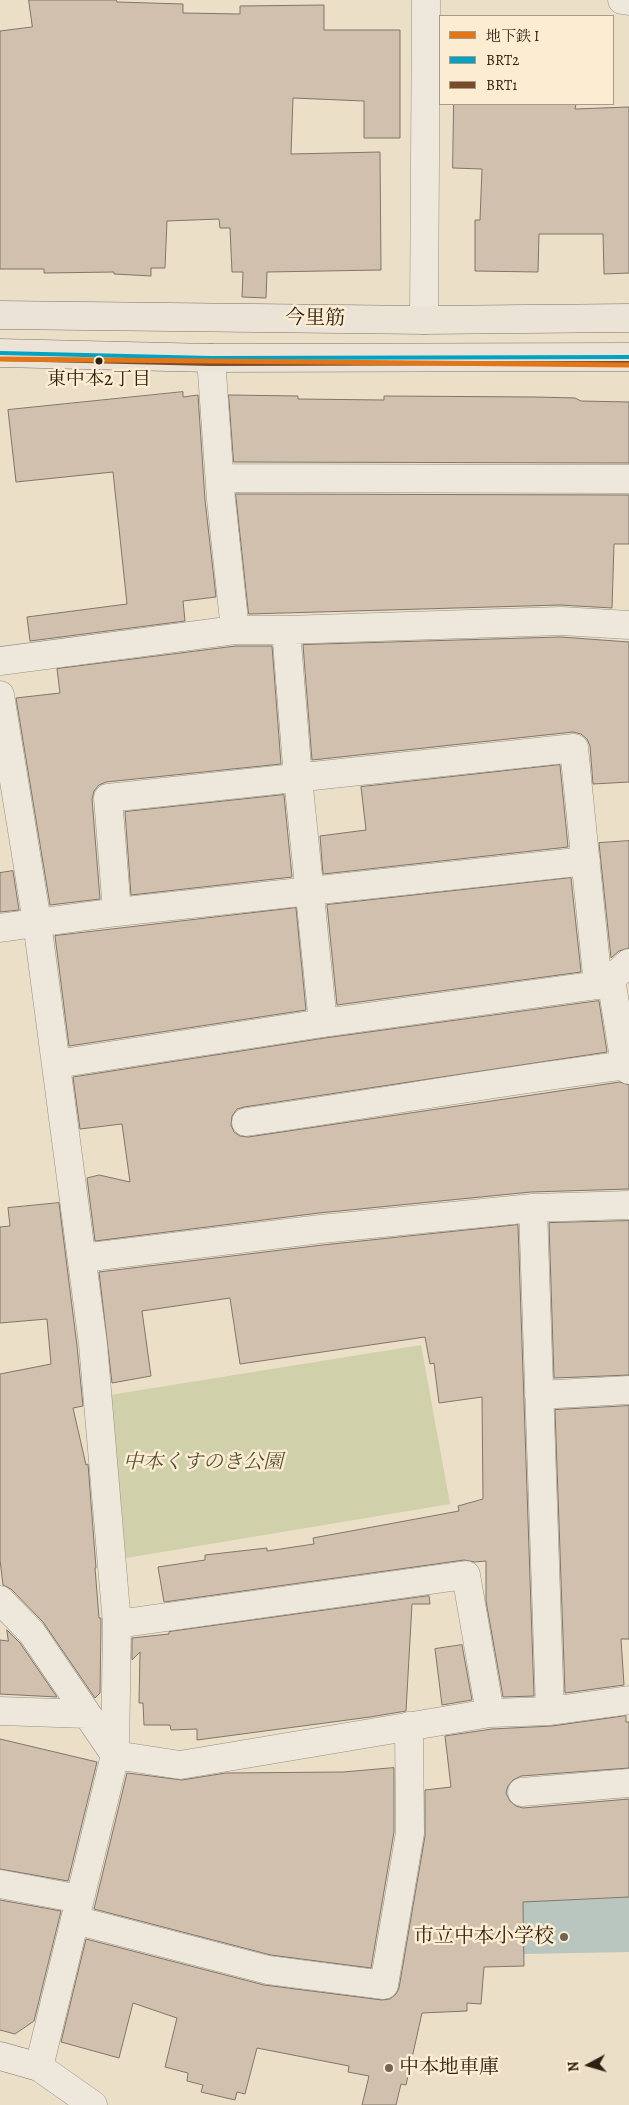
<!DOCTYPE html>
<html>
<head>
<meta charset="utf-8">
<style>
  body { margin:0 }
  #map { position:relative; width:629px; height:2105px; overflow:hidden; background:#ebdfc8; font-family:Alegreya,"Noto Serif JP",serif }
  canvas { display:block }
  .legend { position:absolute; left:439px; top:15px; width:175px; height:90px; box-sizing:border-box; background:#fcedd2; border:1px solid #aa9b86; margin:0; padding:6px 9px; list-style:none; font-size:15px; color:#2e2114 }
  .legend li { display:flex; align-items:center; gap:10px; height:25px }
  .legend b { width:25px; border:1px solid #aa9b86 }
  .north { position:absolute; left:564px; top:2040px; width:50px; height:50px; -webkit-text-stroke:4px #fcedd2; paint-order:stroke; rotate:264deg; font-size:14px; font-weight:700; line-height:20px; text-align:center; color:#2e2114 }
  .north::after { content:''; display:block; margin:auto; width:18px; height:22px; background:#2e2114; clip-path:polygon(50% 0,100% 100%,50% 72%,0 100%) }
</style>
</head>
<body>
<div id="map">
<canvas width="629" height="2105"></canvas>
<ul class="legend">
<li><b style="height:6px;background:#e4761a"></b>地下鉄 I</li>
<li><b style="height:6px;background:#02a2c5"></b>BRT2</li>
<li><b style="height:6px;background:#7a4b2a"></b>BRT1</li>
</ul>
<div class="north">N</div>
</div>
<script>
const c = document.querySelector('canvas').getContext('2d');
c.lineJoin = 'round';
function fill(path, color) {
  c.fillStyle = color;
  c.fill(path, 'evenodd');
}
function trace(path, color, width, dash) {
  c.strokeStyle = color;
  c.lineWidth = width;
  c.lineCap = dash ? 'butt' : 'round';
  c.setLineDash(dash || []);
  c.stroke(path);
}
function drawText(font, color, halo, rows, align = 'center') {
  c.font = font + ' Alegreya,"Noto Serif JP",serif';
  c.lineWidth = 5;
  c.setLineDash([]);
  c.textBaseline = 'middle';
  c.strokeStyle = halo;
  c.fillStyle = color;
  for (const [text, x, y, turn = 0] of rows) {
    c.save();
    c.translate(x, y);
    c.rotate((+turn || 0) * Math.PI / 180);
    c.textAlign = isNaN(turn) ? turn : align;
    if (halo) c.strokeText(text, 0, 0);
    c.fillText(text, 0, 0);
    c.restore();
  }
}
fill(new Path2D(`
  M421,1345L450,1504L126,1558L110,1395Z`), '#d0d0aa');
fill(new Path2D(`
  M629,1897V1952L524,1954L523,1902Z`), '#b9c6bf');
const building = new Path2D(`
  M29,0H116L117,2L183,4V13L240,14V6L324,5V30H400V138H364V101L293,98L291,154L380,152L381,270L267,272L266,298L242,297L243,272H232L230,228H220L219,219L167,221L165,268H151V276L114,274V272L44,273V269H0V31L32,27Z
  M454,104H576L575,109L629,107V273L604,274L603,234H539L538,272L475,271V220H480L482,169L453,168Z
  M183,392V397L198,395L205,500L216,597L183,601L185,621L30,641L27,617L127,604L113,472L16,482L8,410Z
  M229,395L298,396V399L384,400V396L536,397L575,398L581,401L629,402V463L234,462Z
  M236,494L629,495V544H614L612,608L560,605L249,614Z
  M561,637L629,642V782L593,784L590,746L587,739L581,734L573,732L312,760L303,645Z
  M236,646H272L281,764L106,782L99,785L94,791L92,799L100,899L50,905L16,698L60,693L57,669Z
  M560,765L568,847L323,874L320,836L366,830L361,787Z
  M284,795L292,877L131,895L125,812Z
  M629,841V948L619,951L611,958L599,843Z
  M13,871L19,910L0,912V873Z
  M571,878L581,972L337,1005L327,905Z
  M296,908L306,1010L69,1046L55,936Z
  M599,1001L607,1052L244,1107L237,1109L232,1116L231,1125L234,1132L240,1136L248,1137L620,1082L629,1085V1189L531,1192L319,1213L95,1241L87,1178L99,1175L130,1182L122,1124L80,1129L73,1077L325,1038Z
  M59,1203L77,1346L83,1406L73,1408L86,1465L88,1464L96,1568H95L99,1618H101V1625L100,1693L95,1698L43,1622L11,1589L3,1585L0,1560V1374L51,1364L47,1319L0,1323V1227L10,1226L8,1208Z
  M629,1221V1375L554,1378L549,1223Z
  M518,1225L534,1696L503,1697L486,1601V1561L475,1562L464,1560L164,1602L158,1567L205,1560V1555L267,1548V1551L314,1544L313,1538L459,1511L458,1506L483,1499L482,1397L439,1403L434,1363L430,1364L425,1337L240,1364L230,1298L142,1311L151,1376L112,1383L99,1272L323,1245Z
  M629,1406V1639H621L624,1685L565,1693L555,1410Z
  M429,1596L430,1604H412L406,1711L370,1717L197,1740V1729L171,1730L170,1725H144L143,1703H139L140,1652L132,1660V1638L169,1634V1632Z
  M7,1630L20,1643L57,1697L0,1694V1640L8,1641Z
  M462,1645L472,1700L442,1705L435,1649Z
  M626,1716V1722H629V1768L521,1776L513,1780L508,1786L506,1793L510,1801L516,1806L523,1808L629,1799V1897L523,1902L524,1966L484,1967L481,2004L467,2003V2011L422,2013L406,2085L401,2084L396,2105H362L369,2076L348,2072L349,2066L257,2048L245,2094L237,2092L235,2100L201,2092L203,2085L187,2081L188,2073L165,2067L177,2018L133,2003L119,2058L61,2042L86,1939L264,1985L382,2000L390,1999L396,1994L399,1988L425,1836V1790L451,1787L445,1736L492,1729L552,1726Z
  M0,1739L97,1762L68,1881L0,1869Z
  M394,1768V1832L371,1968L271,1955L94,1909L127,1773L182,1780L226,1773L343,1772Z
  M0,1900L61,1911L34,2021L15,2034L0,2030Z`);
fill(building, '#d1c0ae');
trace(building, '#7f7669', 1);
const street = new Path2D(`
  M622,0L629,1
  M424,320L426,0
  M211,358L221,499L235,630
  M220,478L629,479
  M286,630L298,778L323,1023
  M0,661L235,630H286L561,621L629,625
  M0,695L37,922L93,1344L117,1624L115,1755L39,2067L93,2105
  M117,912L108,798L574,748L598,985
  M0,928L117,912L586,861
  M611,979L624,1058L628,1065L629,1070
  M56,1064L323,1023L598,985L611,979L629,963
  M246,1122C374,1104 500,1081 628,1065
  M533,1208L550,1711
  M82,1258L321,1229L533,1208L629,1205
  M539,1395L629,1390
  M0,1600L32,1633L115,1755L180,1765L490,1713L550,1711L629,1700
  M117,1624L466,1575L490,1713
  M0,1711L87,1714
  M522,1792L629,1783
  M0,1884L80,1899
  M75,1920L268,1970L384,1985L410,1833L409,1726`);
const secondary = new Path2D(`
  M0,2056L39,2067`);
const primary = new Path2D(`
  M0,315L424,320L629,318
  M0,353L211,358L629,357`);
trace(street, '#989082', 29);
trace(secondary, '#7f7669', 29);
trace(primary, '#7f7669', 29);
trace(street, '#eee8dc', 28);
trace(secondary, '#eee8dc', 28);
trace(primary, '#eae3d6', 28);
trace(new Path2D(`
  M0,353L211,358L629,357`), '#02a2c5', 4);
trace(new Path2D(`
  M0,359L211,364L629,363`), '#7a4b2a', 4);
trace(new Path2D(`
  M0,359L629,365`), '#e4761a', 5);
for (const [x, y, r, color] of [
  [99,361,4.5,"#2e2114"],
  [564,1937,5,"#706453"],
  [389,2068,5,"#706453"]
]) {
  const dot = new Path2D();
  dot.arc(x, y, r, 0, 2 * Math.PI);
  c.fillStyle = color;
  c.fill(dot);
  trace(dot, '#fcedd2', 2);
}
drawText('19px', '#2e2114', '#fcedd2', [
  ["東中本2丁目",99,380]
]);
drawText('20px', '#2e2114', '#fcedd2', [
  ["今里筋",315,319,1]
]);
drawText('italic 20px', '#58523a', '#fcedd2', [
  ["中本くすのき公園",203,1463]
]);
drawText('20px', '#2e2114', '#fcedd2', [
  ["市立中本小学校",554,1937],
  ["中本地車庫",399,2068,"left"]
], 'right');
</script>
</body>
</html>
